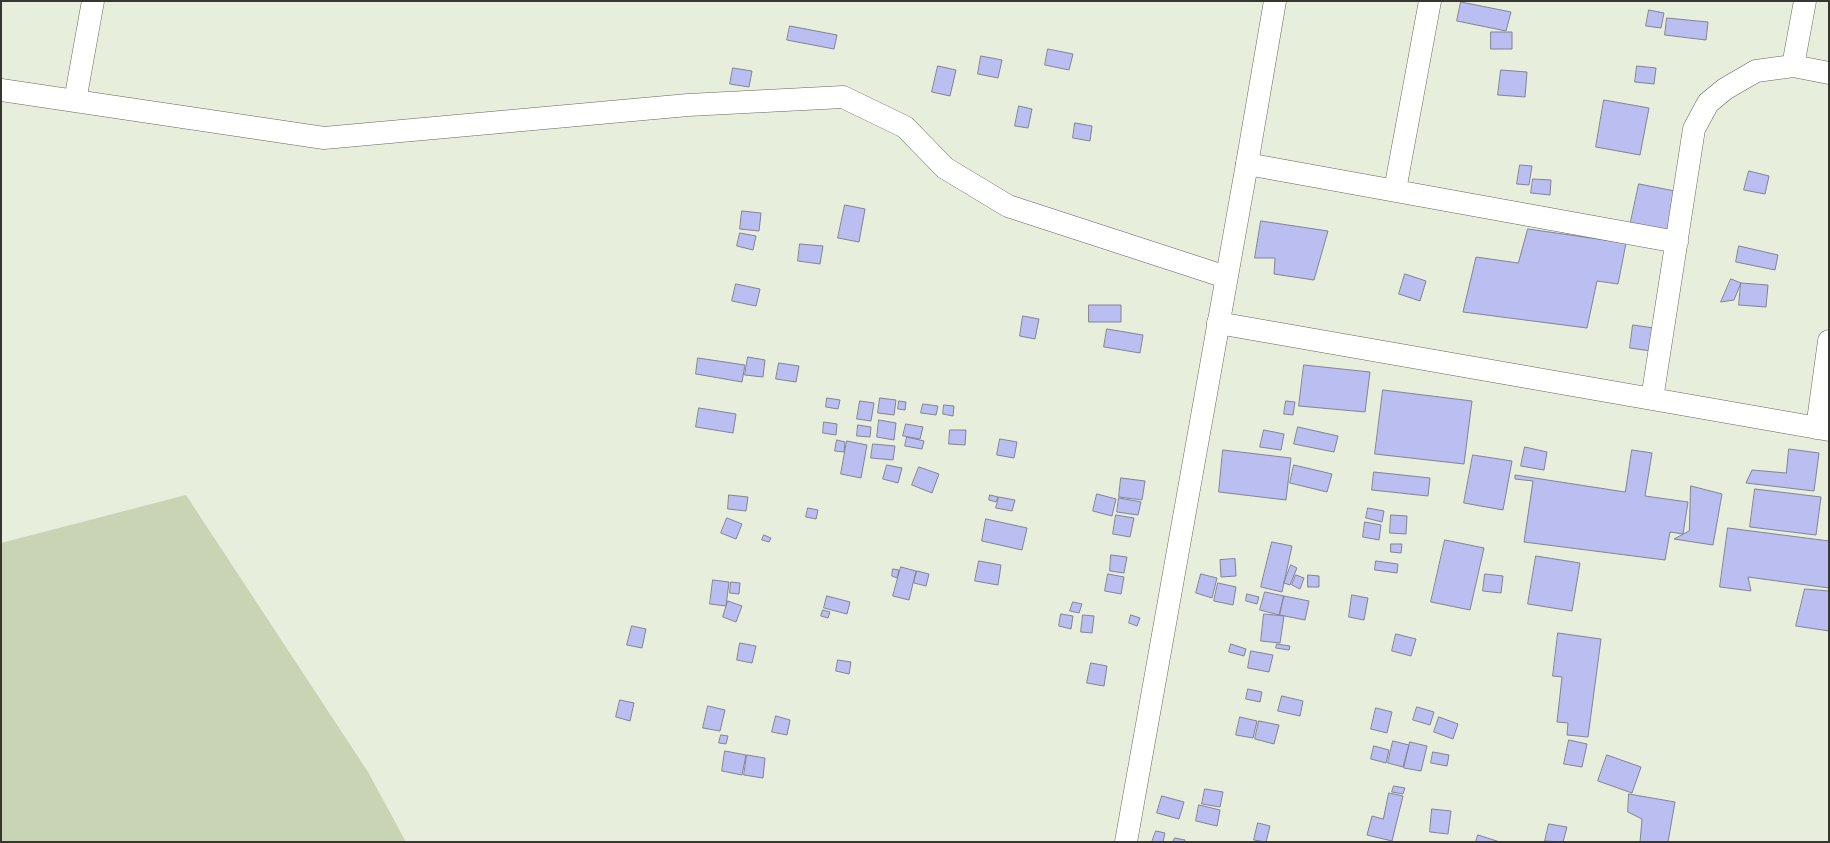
<!DOCTYPE html>
<html>
<head>
<meta charset="utf-8">
<style>
  body { margin:0 }
  #map { position:relative; width:1830px; height:843px; overflow:hidden; background:#e7eedb; font-family:Poppins,sans-serif }
  canvas { display:block }
  .frame { position:absolute; inset:0; border:2px solid #353730; pointer-events:none }
</style>
</head>
<body>
<div id="map">
<canvas width="1830" height="843"></canvas>
<div class="frame"></div>
</div>
<script>
const c = document.querySelector('canvas').getContext('2d');
c.lineJoin = 'round';
function fill(path, color) {
  c.fillStyle = color;
  c.fill(path, 'evenodd');
}
function trace(path, color, width, dash) {
  c.strokeStyle = color;
  c.lineWidth = width;
  c.lineCap = dash ? 'butt' : 'round';
  c.setLineDash(dash || []);
  c.stroke(path);
}
fill(new Path2D(`
  M186,495L368,772L406,842H1V543Z`), '#c9d4b4');
const building = new Path2D(`
  M1461,2L1511,12L1506,31L1457,21Z
  M1649,10L1664,13L1661,28L1646,26Z
  M1667,18L1708,22L1706,40L1665,35Z
  M790,26L837,35L834,49L787,40Z
  M1491,32H1512V49H1491Z
  M1048,49L1073,54L1069,70L1045,65Z
  M981,56L1002,60L998,78L978,74Z
  M938,66L956,70L950,96L932,92Z
  M1637,66L1656,68L1654,84L1635,82Z
  M733,68L752,71L749,87L730,84Z
  M1501,70L1527,72L1525,97L1498,95Z
  M1604,100L1649,108L1640,155L1596,147Z
  M1019,106L1032,109L1028,128L1015,126Z
  M1075,123L1092,126L1090,141L1073,138Z
  M1520,165L1532,166L1529,185L1517,184Z
  M1749,171L1769,176L1765,194L1744,190Z
  M1533,179L1551,180L1550,195L1531,193Z
  M1639,184L1675,191L1667,233L1630,226Z
  M845,205L865,209L859,242L838,238Z
  M742,211L761,213L759,231L740,229Z
  M1261,221L1328,231L1314,280L1274,274L1275,258H1255Z
  M1528,229L1626,243L1618,284L1597,281L1587,328L1463,312L1476,257L1518,263Z
  M740,233L756,236L753,250L737,246Z
  M800,244L823,246L820,264L798,261Z
  M1739,246L1778,255L1775,270L1736,262Z
  M1405,274L1426,281L1420,301L1399,294Z
  M1731,279L1741,283L1734,300L1721,302Z
  M1741,283L1768,285L1766,307L1739,305Z
  M736,284L760,289L756,306L732,301Z
  M1089,305H1121V322H1089Z
  M1023,316L1039,319L1035,339L1020,336Z
  M1633,325L1654,328L1651,351L1630,348Z
  M1107,329L1143,335L1140,353L1104,347Z
  M748,357L765,360L763,377L745,375Z
  M698,358L745,365L742,382L696,374Z
  M779,363L799,366L796,382L776,379Z
  M1304,365L1370,372L1365,412L1299,406Z
  M1383,390L1472,401L1464,464L1375,454Z
  M827,398L840,400L838,409L826,407Z
  M880,398L896,400L894,415L878,413Z
  M860,401L874,403L871,421L857,419Z
  M899,401L906,402L905,410L898,409Z
  M1286,401L1295,402L1293,415L1284,414Z
  M923,404L938,406L936,415L921,413Z
  M944,405L954,406L953,416L943,414Z
  M699,408L736,414L733,433L696,427Z
  M879,420L896,423L894,440L877,437Z
  M824,422L837,424L836,435L823,433Z
  M906,424L923,427L920,439L903,436Z
  M858,425L871,427L870,437L857,436Z
  M1298,427L1338,436L1334,452L1294,444Z
  M950,430H966L965,445L949,444Z
  M1264,430L1284,434L1281,450L1260,447Z
  M907,437L924,441L922,449L905,446Z
  M1000,439L1017,442L1014,458L997,455Z
  M837,440L845,442L844,452L835,451Z
  M847,441L867,445L861,478L841,474Z
  M873,444L895,446L893,460L871,458Z
  M1525,447L1547,452L1544,470L1521,466Z
  M1789,449L1819,453L1814,491L1746,483L1752,470L1786,473Z
  M1223,450L1291,458L1286,500L1219,492Z
  M1632,450L1652,453L1645,496L1688,502L1683,534L1670,532L1665,560L1524,542L1533,481L1515,479V475L1625,492Z
  M1473,455L1512,461L1503,510L1464,503Z
  M887,465L902,468L898,483L883,479Z
  M1294,465L1332,474L1327,492L1290,483Z
  M919,467L939,474L932,493L912,485Z
  M1374,472L1430,478L1428,496L1372,490Z
  M1121,478L1145,481L1142,500L1119,497Z
  M1691,486L1722,494L1713,545L1674,539L1689,531Z
  M1755,489L1821,497L1816,535L1750,527Z
  M1097,494L1116,499L1112,516L1093,511Z
  M729,495L748,497L746,511L728,509Z
  M990,495L998,497L996,502L989,500Z
  M999,497L1015,500L1012,511L996,508Z
  M1119,498L1141,502L1138,515L1117,512Z
  M808,508L818,510L816,519L806,517Z
  M1368,508L1384,511L1382,522L1366,518Z
  M1116,515L1134,518L1130,537L1113,534Z
  M1391,515L1407,516L1406,534L1390,533Z
  M727,518L742,524L736,539L721,533Z
  M986,519L1027,528L1022,550L982,541Z
  M1365,522L1381,525L1379,540L1363,537Z
  M1728,528L1829,541V588L1748,577L1751,591L1720,587Z
  M764,535L771,538L769,542L762,540Z
  M1445,540L1484,548L1470,610L1431,602Z
  M1272,542L1292,546L1282,592L1261,587Z
  M1391,544H1402L1401,553L1391,552Z
  M1111,555L1127,557L1124,573L1110,571Z
  M1536,556L1580,563L1572,611L1528,604Z
  M1235,559L1236,576L1221,577L1220,560Z
  M979,561L1001,565L998,585L975,581Z
  M1376,561L1398,564L1397,573L1375,570Z
  M1291,565L1297,568L1290,585L1284,583Z
  M901,567L916,571L909,600L893,596Z
  M893,569L899,570L897,578L892,576Z
  M917,571L929,574L926,586L914,583Z
  M1108,574L1124,577L1121,594L1105,591Z
  M1201,574L1217,578L1212,598L1196,593Z
  M1485,574L1503,576L1501,593L1483,591Z
  M1296,575L1304,578L1300,589L1292,585Z
  M1308,575L1319,576V587H1308Z
  M713,580L729,582L726,606L710,604Z
  M731,582L740,583L739,594L730,593Z
  M1218,583L1236,587L1233,605L1214,601Z
  M1805,589L1829,591V631L1796,626Z
  M1265,592L1284,596L1279,615L1260,610Z
  M1247,594L1259,597L1257,604L1246,601Z
  M1352,595L1368,598L1364,620L1349,617Z
  M827,596L850,602L847,614L824,608Z
  M1284,596L1309,601L1305,620L1280,615Z
  M728,601L742,606L736,622L723,617Z
  M1073,602L1082,604L1079,613L1070,611Z
  M823,610L830,612L828,618L821,616Z
  M1061,614L1073,616L1071,629L1059,626Z
  M1264,614L1284,616L1280,643L1261,641Z
  M1083,615L1094,616L1092,633L1081,632Z
  M1131,615L1140,618L1137,626L1129,623Z
  M632,626L646,629L642,648L627,645Z
  M1558,633L1601,639L1588,737L1567,735L1568,723L1557,722L1562,677L1553,676Z
  M1396,634L1416,639L1411,656L1392,651Z
  M740,643L756,646L752,663L737,660Z
  M1231,644L1246,649L1244,656L1229,652Z
  M1277,644L1290,646L1289,650L1276,648Z
  M1251,651L1273,655L1269,672L1248,668Z
  M838,660L851,662L849,674L836,671Z
  M1091,663L1107,666L1104,686L1087,683Z
  M1248,689L1262,692L1260,702L1246,699Z
  M1282,696L1303,701L1300,716L1278,711Z
  M620,700L634,703L630,721L616,717Z
  M708,706L725,710L720,731L703,728Z
  M1417,707L1434,712L1430,725L1413,720Z
  M1376,708L1392,712L1387,733L1371,729Z
  M776,716L790,720L787,735L772,732Z
  M1240,717L1257,721L1253,738L1236,735Z
  M1439,717L1458,724L1453,739L1434,732Z
  M1259,721L1279,725L1274,744L1255,739Z
  M721,735L728,736L726,744L719,743Z
  M1569,740L1587,744L1582,767L1564,764Z
  M1393,741L1409,745L1403,767L1388,763Z
  M1410,742L1427,746L1421,771L1404,768Z
  M1374,746L1389,750L1386,763L1371,759Z
  M725,751L746,755L742,775L722,771Z
  M1433,752L1449,755L1447,766L1431,763Z
  M747,755L765,758L763,778L744,775Z
  M1607,755L1641,767L1632,793L1598,781Z
  M1394,786L1405,788L1403,794L1392,792Z
  M1205,789L1223,792L1220,807L1202,804Z
  M1389,793L1403,796L1392,841L1367,835L1372,816L1383,819Z
  M1629,794L1675,802L1668,842H1640L1642,819L1628,812Z
  M1162,796L1184,802L1179,819L1157,813Z
  M1199,805L1220,810L1217,826L1196,821Z
  M1432,809L1451,811L1448,834L1430,832Z
  M1258,823L1270,826L1266,842L1254,840Z
  M1549,824L1567,827L1563,842L1545,841Z
  M1156,831L1165,833L1163,842H1152Z
  M1478,835L1500,842H1476Z
  M1175,838L1185,840L1184,842H1173Z`);
fill(building, '#babef0');
trace(building, '#828394', 1);
const minor = new Path2D(`
  M1793,66L1805,1
  M1,90L324,138L688,105L843,97L905,127L945,168L1008,206L1226,277
  M75,101L93,1
  M1247,164L1677,242
  M1395,190L1430,1
  M1218,323L1829,430
  M1652,399L1694,129L1708,103L1725,89L1756,71L1793,66L1829,73
  M1817,428L1829,341`);
const tertiary = new Path2D(`
  M1126,842L1247,164L1275,1`);
trace(minor, '#626858', 23);
trace(tertiary, '#626858', 23);
trace(minor, '#fff', 22);
trace(tertiary, '#fff', 22);
</script>
</body>
</html>
